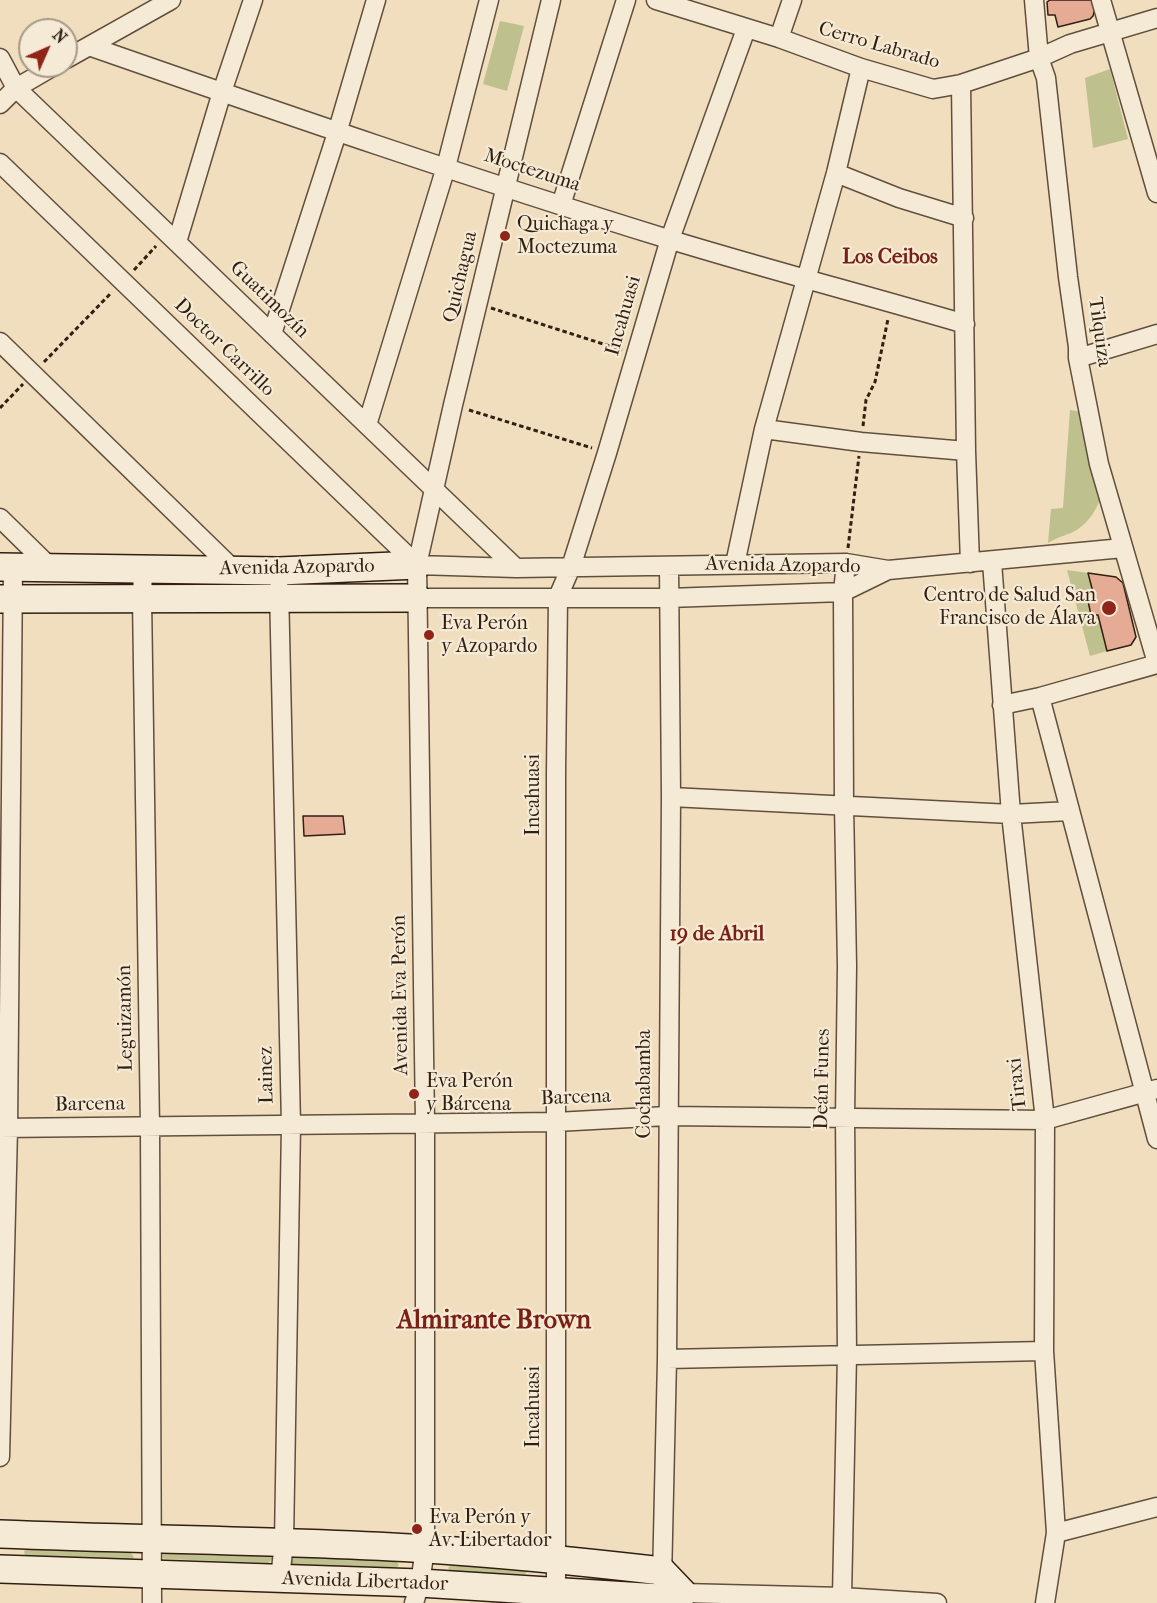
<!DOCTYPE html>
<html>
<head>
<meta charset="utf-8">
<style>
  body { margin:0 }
  #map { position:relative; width:1157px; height:1603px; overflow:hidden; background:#f0debe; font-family:"IM FELL French Canon",serif }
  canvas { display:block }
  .north { position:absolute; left:18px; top:18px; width:60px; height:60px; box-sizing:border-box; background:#f5ead5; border:2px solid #a79987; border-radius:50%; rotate:45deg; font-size:16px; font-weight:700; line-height:24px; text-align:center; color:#311f12 }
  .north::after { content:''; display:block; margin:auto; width:21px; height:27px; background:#8f2418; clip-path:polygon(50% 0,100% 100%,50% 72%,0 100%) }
</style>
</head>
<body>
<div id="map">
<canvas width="1157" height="1603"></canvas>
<div class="north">N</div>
</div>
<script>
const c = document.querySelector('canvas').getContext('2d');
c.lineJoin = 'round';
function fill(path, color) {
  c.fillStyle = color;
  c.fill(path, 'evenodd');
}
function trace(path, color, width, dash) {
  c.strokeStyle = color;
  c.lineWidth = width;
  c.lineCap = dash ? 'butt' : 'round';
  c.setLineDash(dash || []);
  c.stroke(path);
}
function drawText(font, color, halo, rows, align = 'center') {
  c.font = font + ' "IM FELL French Canon",serif';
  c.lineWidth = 4.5;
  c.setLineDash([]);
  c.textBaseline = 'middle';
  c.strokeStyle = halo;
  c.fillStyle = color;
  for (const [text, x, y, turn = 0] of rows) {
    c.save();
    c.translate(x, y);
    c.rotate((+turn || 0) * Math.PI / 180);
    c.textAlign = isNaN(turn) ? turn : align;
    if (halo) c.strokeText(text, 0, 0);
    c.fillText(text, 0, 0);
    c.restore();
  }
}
fill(new Path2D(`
  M500,21L524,26L507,91L483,84Z
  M1110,69L1128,139L1093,148L1085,78Z
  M1070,410L1088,413L1102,495C1096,511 1087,526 1071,533C1063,536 1056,538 1048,543L1051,509L1063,508Z
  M1067,570L1088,573L1095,600L1088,601L1091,615H1098L1107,651L1090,656Z
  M28,1549L131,1553L134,1557L131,1561L25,1556L24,1551Z
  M164,1552L269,1555L273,1559L268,1563L165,1559L162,1557Z
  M293,1557L396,1561L399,1565L395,1569L292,1565L289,1564L290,1558Z
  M452,1564L530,1570L525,1574L451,1572L448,1568Z`), '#bec08e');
const building = new Path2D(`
  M1050,0H1094L1095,9L1093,16L1090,19L1058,27L1055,15H1048L1047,2Z
  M1088,573L1116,577L1123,583L1136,637L1131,645L1107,651L1098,615H1091L1088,601L1095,600Z
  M303,816H343L345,834L304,836Z`);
fill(building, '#e5ab95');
trace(building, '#311f12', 1.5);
const street = new Path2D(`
  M656,0L779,38L861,68L933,89L961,84L1039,58L1070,44L1157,18
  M1034,0L1039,58L1046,78L1068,277L1078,347V358L1099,464L1157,663
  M1101,0L1157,193
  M779,38L792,0
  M89,46C281,113 473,179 668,239C766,269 866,295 965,324
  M0,58L16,88L516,568
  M66,59L171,0
  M961,84L966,451L970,563
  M0,104L16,88L54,66
  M0,163L417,565
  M836,173L899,198L964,218
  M561,205L626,0
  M177,242L222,92L253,0
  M272,334L337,133L376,0
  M0,342L233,569
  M1078,358L1157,334
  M367,425L446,167L489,0
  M764,429L861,442L966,451
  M0,518L51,568
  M992,562L1011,814L1045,1120L1044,1351L1056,1533L1045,1603
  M735,564L764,429L836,173L861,68
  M417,565L516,568L846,563L888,570L1123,548
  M143,568L142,599L150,1127L152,1603
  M279,588L291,1125L284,1542L280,1579
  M417,598H668L843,592L888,570
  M1040,697L1157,1139
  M1002,705L1040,697L1157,664
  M671,797L1011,814L1070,811
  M0,1128L556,1122L667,1116L1045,1120L1157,1089
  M667,1359L1044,1351
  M0,1457L8,1129L13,567
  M1056,1533L1157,1507
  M662,1580L667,1359L671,797L669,566
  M556,1591V773L558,597L571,567L607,453L670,239L746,29
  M683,1593L842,1597L937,1603
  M842,1597L847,1355L845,1117L847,966L844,805L843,592L846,563
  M414,1603L420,1583L425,1549V1123L417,565L453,405L551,0`);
const secondary = new Path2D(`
  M0,567L279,571L417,565
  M0,599L417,598
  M0,1534C142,1540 285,1540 427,1549C506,1554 584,1562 662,1571L683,1593
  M0,1569L420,1583L660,1598L683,1593`);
trace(street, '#614f3d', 21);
trace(secondary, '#311f12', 30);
trace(new Path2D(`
  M134,270L156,246
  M491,308L622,350
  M44,362L112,292
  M0,408L23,384
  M469,410L592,448
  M863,426L866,400L875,382L888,319
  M848,548L859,456`), '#311f12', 3, [4.5, 3]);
trace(street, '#f5ead5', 18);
trace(secondary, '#f5ead5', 27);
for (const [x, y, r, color] of [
  [505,236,6,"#8f2418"],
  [1109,608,8,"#8f2418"],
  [429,635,6,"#8f2418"],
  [414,1094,6,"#8f2418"],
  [417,1529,6,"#8f2418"]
]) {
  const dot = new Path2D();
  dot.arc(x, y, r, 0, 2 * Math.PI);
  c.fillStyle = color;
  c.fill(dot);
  trace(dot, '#f5ead5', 2);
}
drawText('20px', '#311f12', '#f5ead5', [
  ["Cerro Labrado",879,46,16],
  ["Moctezuma",532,171,18],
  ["Quichagua",461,277,-77],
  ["Guatimozín",269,300,44],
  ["Incahuasi",624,316,-74],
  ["Tilquiza",1099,332,82],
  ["Doctor Carrillo",224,348,44],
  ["Avenida Azopardo",783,566,1],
  ["Avenida Azopardo",297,568,-1],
  ["Incahuasi",534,795,-90],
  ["Avenida Eva Perón",401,995,-91],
  ["Leguizamón",126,1018,-91],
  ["Lainez",267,1075,-91],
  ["Deán Funes",823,1079,-89],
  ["Cochabamba",645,1084,-90],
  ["Tiraxi",1018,1084,-96],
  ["Barcena",576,1098,-2],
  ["Barcena",90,1105,-1],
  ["Incahuasi",534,1407,-90],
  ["Avenida Libertador",365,1582,2]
]);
drawText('20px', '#311f12', '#f5ead5', [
  ["Quichaga y",517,225],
  ["Moctezuma",517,248],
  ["Centro de Salud San",1096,596,"right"],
  ["Francisco de Álava",1096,619,"right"],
  ["Eva Perón",441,624],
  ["y Azopardo",441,647],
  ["Eva Perón",426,1082],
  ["y Bárcena",426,1105],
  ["Eva Perón y",429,1518],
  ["Av. Libertador",429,1541]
], 'left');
drawText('bold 21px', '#7a1f14', '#f5ead5', [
  ["Los Ceibos",890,258],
  ["19 de Abril",717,935]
]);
drawText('bold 26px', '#7a1f14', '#f5ead5', [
  ["Almirante Brown",494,1322]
]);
</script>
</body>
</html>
